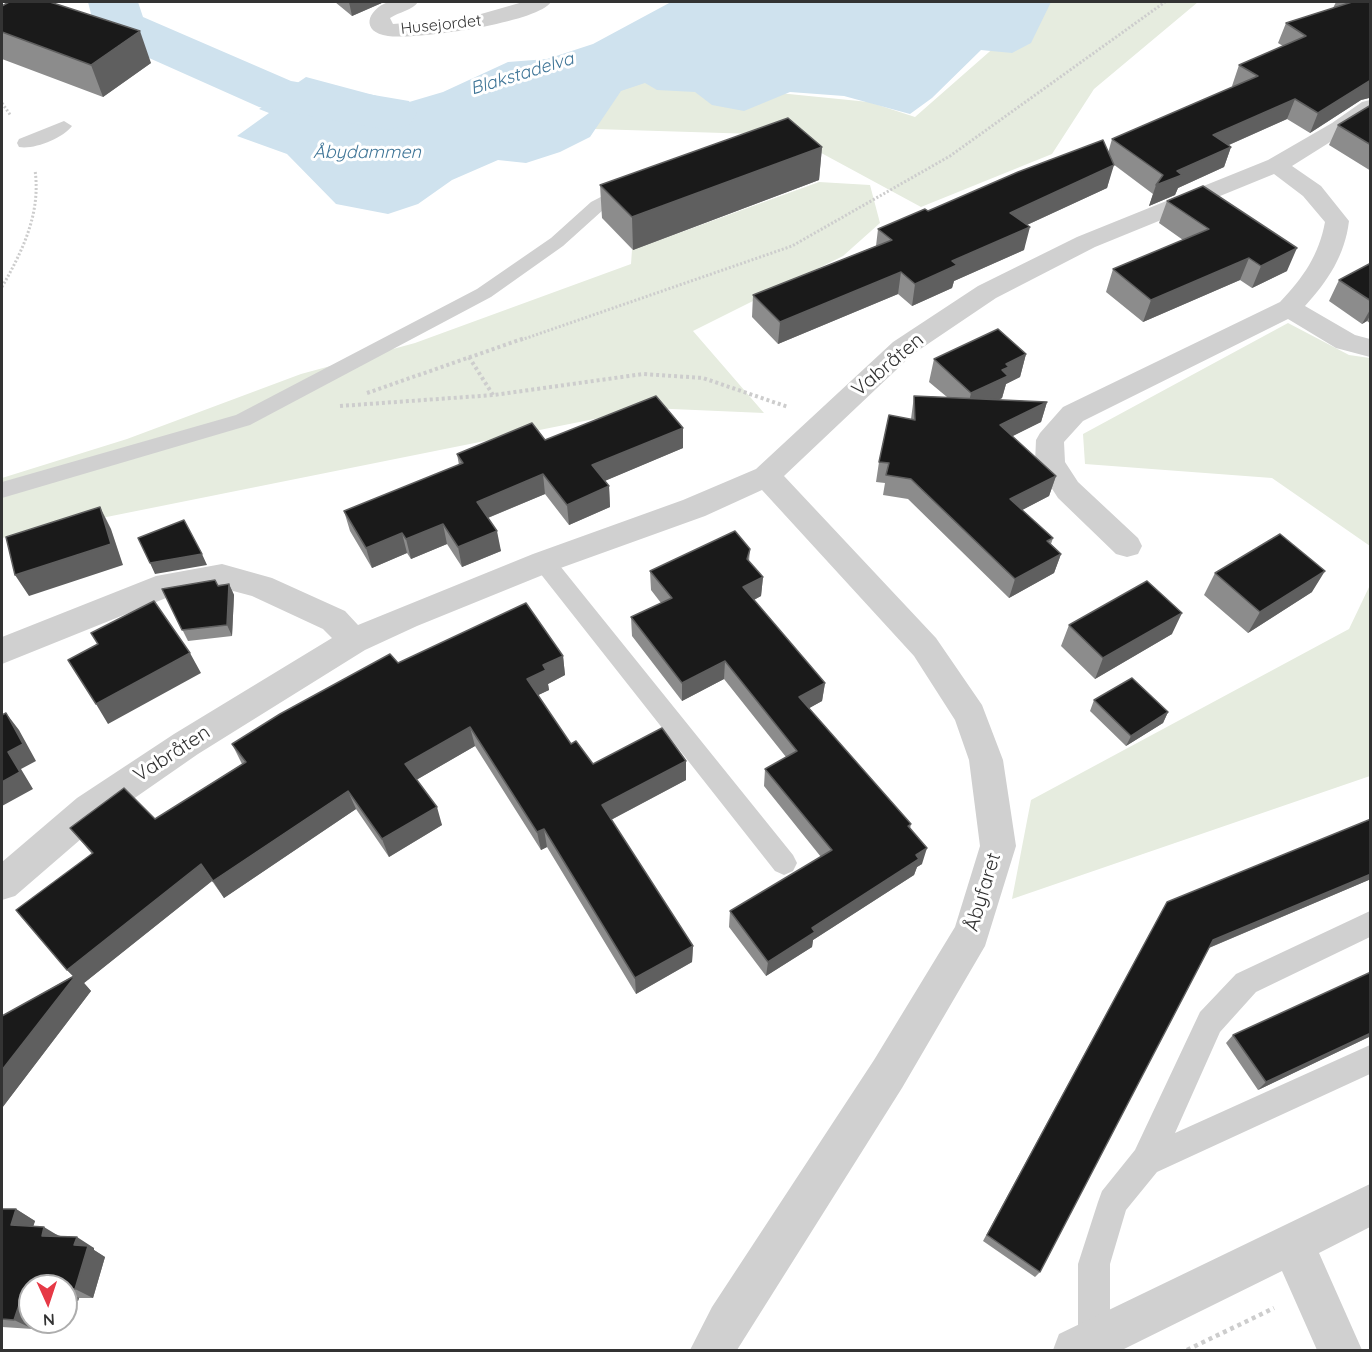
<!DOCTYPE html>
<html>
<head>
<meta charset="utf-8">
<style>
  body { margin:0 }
  #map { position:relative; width:1372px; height:1352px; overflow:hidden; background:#fff; font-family:Quicksand,sans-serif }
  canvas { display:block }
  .frame { position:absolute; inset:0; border:3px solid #333; pointer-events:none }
  .north { position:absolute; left:18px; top:1274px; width:60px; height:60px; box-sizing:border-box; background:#fff; border:2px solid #adadad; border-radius:50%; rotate:177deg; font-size:16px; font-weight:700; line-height:24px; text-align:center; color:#333 }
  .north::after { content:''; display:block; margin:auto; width:21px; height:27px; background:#e63946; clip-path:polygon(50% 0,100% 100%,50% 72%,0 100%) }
</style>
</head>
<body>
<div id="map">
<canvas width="1372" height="1352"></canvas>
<div class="frame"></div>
<div class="north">N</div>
</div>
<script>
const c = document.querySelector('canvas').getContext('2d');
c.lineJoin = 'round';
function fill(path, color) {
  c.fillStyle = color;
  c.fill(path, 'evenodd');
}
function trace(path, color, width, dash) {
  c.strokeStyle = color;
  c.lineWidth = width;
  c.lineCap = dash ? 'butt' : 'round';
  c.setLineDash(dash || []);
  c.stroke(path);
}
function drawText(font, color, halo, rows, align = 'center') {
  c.font = font + ' Quicksand,sans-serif';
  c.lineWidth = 6;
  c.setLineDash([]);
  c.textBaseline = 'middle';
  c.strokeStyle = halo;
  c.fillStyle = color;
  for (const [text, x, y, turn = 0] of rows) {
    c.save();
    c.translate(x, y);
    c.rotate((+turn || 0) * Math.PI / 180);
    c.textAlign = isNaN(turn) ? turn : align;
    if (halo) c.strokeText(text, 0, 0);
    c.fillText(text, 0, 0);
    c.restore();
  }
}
fill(new Path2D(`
  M1032,2H1198L1094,89L1052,154L921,207L788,135L594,129L608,76L869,102L915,117L1038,9Z
  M819,182L870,185L880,223L843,256L693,331L764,413L649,408L2,538V478L127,439L301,374L415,343L631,264L632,250Z
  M1288,323L1349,355L1370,358V546L1272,478L1085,464L1083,434Z
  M1370,585V776L1012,899L1031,800L1349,629Z`), '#e6ecdf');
fill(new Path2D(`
  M671,2H1051L1031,43L1012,53L981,50L932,98L910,114L844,96L790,92L744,111L712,105L695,92L657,90L645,83L621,91L590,137L560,152L526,163L498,160L452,180L418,204L388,214L336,204L287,154L237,136L269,113L259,109L306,77L377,96L399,105L443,92L508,62L547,59L593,44Z`), '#cfe2ee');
fill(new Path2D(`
  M88,2H138L143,17L291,81L409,101L417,113L409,125L389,130L259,107L102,37L94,26Z`), '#cfe2ee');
trace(new Path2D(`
  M2,103L11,116
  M2,287C23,250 41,213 35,170
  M521,340L792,246L950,156L1165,2`), '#cdcdcd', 3, [2, 2]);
trace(new Path2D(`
  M469,357L493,395
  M367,393L525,338
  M340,406L494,395L643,374L703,378L788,407`), '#cdcdcd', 4, [3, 3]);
trace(new Path2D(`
  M1187,1350L1274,1308`), '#cdcdcd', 4.5, [4, 4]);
fill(new Path2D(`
  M64,121L72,126C63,138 34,150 19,147L17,143L19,139Z
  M628,183L634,184L637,188L634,192L603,210L563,246L491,297L250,425L2,498V482L236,415L477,289L551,238L591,202Z
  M544,553L552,556L793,855L797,863L793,871L784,875L775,871L536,568L533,562L536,556Z
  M1370,911V937L1256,992L1220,1032L1175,1133L1370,1045V1074L1157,1172L1126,1210L1110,1264V1340L1106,1350H1082L1078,1340V1264L1098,1202L1102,1191L1135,1150L1200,1012L1236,974Z`), '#d0d0d0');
fill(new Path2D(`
  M388,2H418C413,10 399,12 390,18L393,24L467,18L523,2H551C537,23 415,40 388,36C360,32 367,10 388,2Z
  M1370,100V117L1292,166L1321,186L1349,221C1345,255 1328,281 1305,306L1355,335L1370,339V357L1336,348L1288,319L1083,421L1064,442L1065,462L1078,482L1138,538L1142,546L1138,554L1127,557L1116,554L1058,498L1040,470L1035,463L1036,440L1040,433L1063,407L1280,302C1303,278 1319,255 1325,222L1303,196L1274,174L1095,247L996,298L913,354L784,476L936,638L982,705L1003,760L1016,846L985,946L902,1088L737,1350H690L712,1307L874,1060L955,927L980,846L969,760L955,720L914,656L762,490L705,516L555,570L417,626L365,650L198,754L103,820L15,896L2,900V862L77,798L174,734L332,638L323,629L252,596L222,588L171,596L2,664V637L156,576L222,564L272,578L345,611L358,625L533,554L683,500L756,469L893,342L978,286L1077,237L1268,160L1332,123L1362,102Z
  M1370,1184V1227L1319,1253L1362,1350H1317L1282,1271L1122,1350H1053L1059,1334Z`), '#d0d0d0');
fill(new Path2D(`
  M335,2H384L352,16Z
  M1336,2H1371V99L1369,98L1361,100L1310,133L1287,119L1229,145L1231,147L1224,167L1178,188L1175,195L1149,206L1153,194L1113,164L1107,188L1027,225L1024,250L954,281L952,288L912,306L898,294L778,344L752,317L753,295L876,246L878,229L928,211L1108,153L1112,139L1234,87L1232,86L1239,65L1283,46L1278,43L1286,23L1333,8Z
  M2,6L151,63L103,97L2,59Z
  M1371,105V171L1329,145L1338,125Z
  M822,147L819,180L633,250L602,218L600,185Z
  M1167,201L1287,271L1252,288L1240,280L1143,322L1106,292L1113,269L1183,240L1159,223Z
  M1371,263V324L1367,321L1362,324L1329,301L1339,280Z
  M1026,354L1020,377L1006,384L1002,398L999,400L1047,402L1041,422L1012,436L1056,476L1049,496L1022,510L1053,538L1051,544L1061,554L1054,573L1009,598L908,499L883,495L885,483L876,482L879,462L911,419L914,396L947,397L929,382L934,359Z
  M683,428V448L604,481L609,486L610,507L569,525L545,494L488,518L501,551L462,567L447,544L411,559L407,553L372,568L350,531L344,511L459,465L457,454L545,440Z
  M750,549L749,562L763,577L761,596L754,600L825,683L822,701L809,708L911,824L910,829L922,864L917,867L914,875L813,940L812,947L766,976L729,927L730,911L821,857L764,786L765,769L786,757L724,679L682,701L632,636L631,617L661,603L651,590L650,571Z
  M1215,573L1312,592L1248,633L1204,595Z
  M229,584L234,595L232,636L188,641L162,589Z
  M1069,625L1172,634L1095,679L1061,646Z
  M563,656L565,675L548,684L549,690L538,695L571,744L593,764L686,780L611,820L693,946L692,962L636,994L547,847L541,850L475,746L416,780L442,825L389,857L356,809L224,898L212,881L84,983L91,991L2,1108V1016L73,976L67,970L92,854L70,828L155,819L242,764L232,744L398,663Z
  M1094,700L1168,712L1163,723L1126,746L1090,711Z
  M1371,879L1209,948L1040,1272L1035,1277L983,1241L1162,911L1167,902Z
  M1233,1035L1371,1036L1258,1090L1226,1043Z
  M2,1209H16L35,1221L33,1226L94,1248V1250L105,1257L93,1298H79L78,1301H66V1286H30V1322L33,1329L2,1327Z`), '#8c8c8c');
fill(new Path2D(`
  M349,2H384L352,16Z
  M140,31L151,63L103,97L91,65Z
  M1371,80V95L1369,98L1361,100L1310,133L1318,113Z
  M1295,99L1287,119L1206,155L1213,135Z
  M822,147L819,180L633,250L632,217Z
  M1231,147L1224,167L1178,188L1175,195L1149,206L1156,185L1177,171Z
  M1114,165L1107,188L1005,235L1010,213Z
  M1030,227L1024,250L954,281L952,288L912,306L915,284L952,261Z
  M1297,248L1287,271L1252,288L1261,266Z
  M1249,258L1240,280L1143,322L1151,300Z
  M901,272L898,294L778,344L780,322Z
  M1371,308V314L1367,321L1362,324Z
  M1026,354L1020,377L1006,384L1002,398L966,415L971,393L1002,370L1006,364Z
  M1047,402L1041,422L995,445L1000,425Z
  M683,428V448L593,486L592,465Z
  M543,474L545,494L480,521L477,502Z
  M1056,476L1049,496L1005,519L1010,499Z
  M609,486L610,507L569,525L567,505Z
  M100,507L111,529L123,565L29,596L15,575Z
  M443,524L447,544L411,559L406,539Z
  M497,531L501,551L462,567L458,547Z
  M402,533L407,553L372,568L366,548Z
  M202,554L207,565L155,574L150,563Z
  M1061,554L1054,573L1009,598L1015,579Z
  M1325,571L1312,592L1248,633L1260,612Z
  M763,577L761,596L742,606L743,587Z
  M229,584L234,595L232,636L227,625Z
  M1182,613L1172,634L1095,679L1103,658Z
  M190,653L201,673L108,724L96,704Z
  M563,656L565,675L548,684L549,690L530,699L527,679L543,665Z
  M725,661L724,679L682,701V683Z
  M825,683L822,701L797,715L799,697Z
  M1168,712L1163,723L1126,746L1131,736Z
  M6,713L19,730L36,761L21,769L33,789L2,806V782L8,752Z
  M470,727L475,746L411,783L405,764Z
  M686,761V780L603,824L602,805Z
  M348,791L356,809L224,898L213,881Z
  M437,807L442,825L389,857L382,839Z
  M544,829L547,847L541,850L537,832Z
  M927,848L922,864L917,867L914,875L813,940L812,947L766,976L768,962L812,928Z
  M201,864L212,881L84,983L91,991L2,1108V1070L74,977L67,970Z
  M1371,874V879L1206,949L1213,940Z
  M693,946L692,962L636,994L635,978Z
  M1371,1033V1036L1258,1090L1266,1082Z
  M16,1209L35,1221L30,1237L11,1225Z
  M44,1227L62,1238L42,1236Z
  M77,1237L94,1248V1250L105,1257L93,1298L75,1289L74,1245Z
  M24,1290L30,1293V1322H36L33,1329L14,1320Z
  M66,1291L79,1298L78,1301L66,1295Z`), '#5f5f5f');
const building = new Path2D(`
  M9,2H50L140,31L91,65L2,32V6Z
  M1352,2H1351H1371V80L1318,113L1295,99L1213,135L1231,147L1177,171L1182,175L1156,185L1163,175L1112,139L1258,76L1239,65L1306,36L1286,23Z
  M1371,105V145L1338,125Z
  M788,118L822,147L632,217L600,185Z
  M1103,140L1114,165L1010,213L1030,227L952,261L957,265L915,284L901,272L780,322L753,295L892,240L878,229L925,209L928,211L1018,172Z
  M1203,186L1297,248L1261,266L1249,258L1151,300L1113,269L1209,229L1167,201Z
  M1371,263V301L1339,280Z
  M998,329L1026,354L1006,364L1009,367L1002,370L1008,376L971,393L934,359Z
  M656,396L683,428L592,465L609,486L567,505L543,474L477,502L497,531L458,547L443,524L406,539L402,533L366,548L344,511L463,463L457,454L532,423L545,440Z
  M914,396L1047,402L1000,425L1056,476L1010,499L1053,538L1047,541L1061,554L1015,579L911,479L886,475L889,463L879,462L889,415L915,420Z
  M100,507L111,544L15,575L6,537Z
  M184,520L202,554L150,563L138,538Z
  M735,531L750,549L747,559L763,577L743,587L825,683L799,697L911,824L908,826L927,848L916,855L919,859L812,928L815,932L768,962L730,911L832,850L765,769L797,751L725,661L682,683L631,617L672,598L650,571Z
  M1280,534L1325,571L1260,612L1215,573Z
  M215,580L218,586L229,584L227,625L182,630L162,589Z
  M1147,581L1182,613L1103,658L1069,625Z
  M154,601L190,653L96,704L68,660L98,644L91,633Z
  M526,603L563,656L543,665L546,670L527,679L571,744L576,741L593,764L662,728L686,761L602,805L693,946L635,978L544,829L537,832L470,727L405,764L437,807L382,839L348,791L213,881L201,864L67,970L16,910L93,853L70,828L124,788L155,819L246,762L232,744L280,714L390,654L398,663Z
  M1132,678L1168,712L1131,736L1094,700Z
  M6,713L23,744L8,752L20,772L2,782V715Z
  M1371,819V874L1213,940L1040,1272L987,1235L1167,902Z
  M1371,972V1033L1266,1082L1233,1035Z
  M76,975L2,1070V1016Z
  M2,1209H16L11,1225L44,1227L42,1236L77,1237L74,1245L88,1246L75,1289L66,1288V1286H30V1291L24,1290L14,1320L2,1319Z`);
fill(building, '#1a1a1a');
trace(building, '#5f5f5f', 1.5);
drawText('16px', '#333', '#fff', [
  ["Husejordet",441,25,-6]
]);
drawText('italic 18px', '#3f7597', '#fff', [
  ["Blakstadelva",522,74,-17],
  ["Åbydammen",367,153]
]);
drawText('20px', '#333', '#fff', [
  ["Vabråten",888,365,-40],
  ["Vabråten",172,754,-33],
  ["Åbyfaret",983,892,-73]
]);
</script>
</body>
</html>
